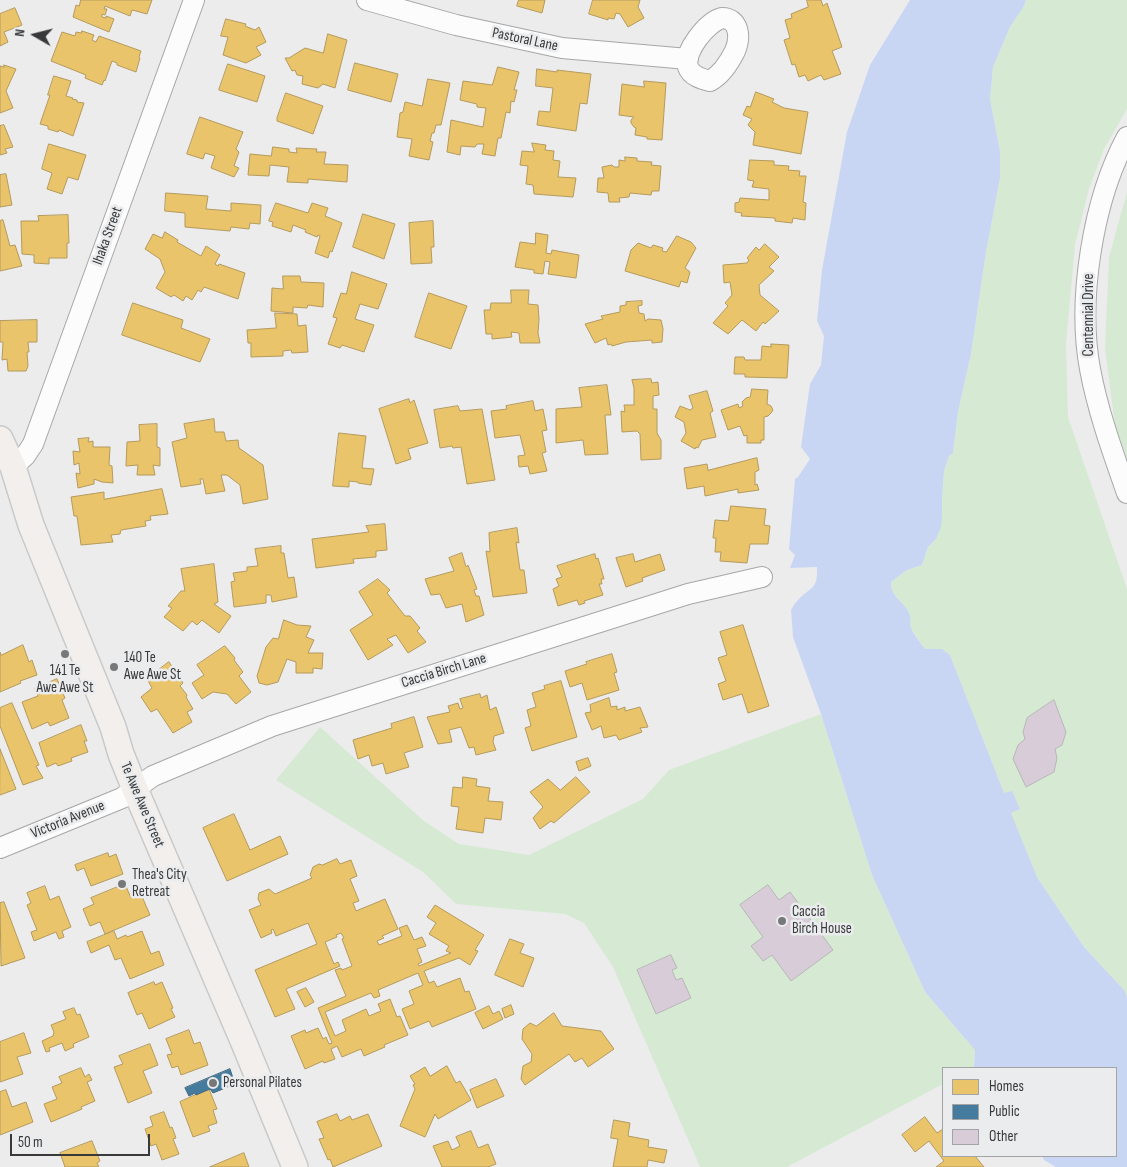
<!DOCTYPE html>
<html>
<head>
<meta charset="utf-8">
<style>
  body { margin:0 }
  #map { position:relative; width:1127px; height:1167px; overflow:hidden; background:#ececed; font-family:"Sofia Sans Condensed",sans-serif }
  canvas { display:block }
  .legend { position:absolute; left:942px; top:1067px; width:175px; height:90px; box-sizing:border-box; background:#ebecee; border:1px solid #a3a4a6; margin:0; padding:6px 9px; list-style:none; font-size:15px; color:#38393a }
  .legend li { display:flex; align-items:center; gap:10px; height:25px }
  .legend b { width:25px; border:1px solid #a3a4a6 }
  .north { position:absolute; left:10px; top:10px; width:50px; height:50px; -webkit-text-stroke:4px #ebecee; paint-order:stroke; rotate:278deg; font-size:14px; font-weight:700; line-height:20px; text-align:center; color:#38393a }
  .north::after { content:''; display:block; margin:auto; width:18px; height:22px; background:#38393a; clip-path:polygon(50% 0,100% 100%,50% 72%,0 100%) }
  .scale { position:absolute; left:10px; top:1134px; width:140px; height:22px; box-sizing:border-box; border:2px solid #38393a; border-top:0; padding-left:6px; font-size:15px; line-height:18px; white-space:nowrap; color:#38393a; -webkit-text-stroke:4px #ebecee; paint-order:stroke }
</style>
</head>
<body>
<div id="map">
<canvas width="1127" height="1167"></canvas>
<ul class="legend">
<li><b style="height:14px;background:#e9c46a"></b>Homes</li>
<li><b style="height:14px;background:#457b9d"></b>Public</li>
<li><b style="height:14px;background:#d7ccd7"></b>Other</li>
</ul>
<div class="north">N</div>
<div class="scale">50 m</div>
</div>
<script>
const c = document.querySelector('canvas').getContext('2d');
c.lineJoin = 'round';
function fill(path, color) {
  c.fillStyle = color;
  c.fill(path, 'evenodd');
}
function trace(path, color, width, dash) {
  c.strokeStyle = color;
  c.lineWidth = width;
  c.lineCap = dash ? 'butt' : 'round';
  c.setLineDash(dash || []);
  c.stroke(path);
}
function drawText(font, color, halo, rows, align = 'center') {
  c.font = font + ' "Sofia Sans Condensed",sans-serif';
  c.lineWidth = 5;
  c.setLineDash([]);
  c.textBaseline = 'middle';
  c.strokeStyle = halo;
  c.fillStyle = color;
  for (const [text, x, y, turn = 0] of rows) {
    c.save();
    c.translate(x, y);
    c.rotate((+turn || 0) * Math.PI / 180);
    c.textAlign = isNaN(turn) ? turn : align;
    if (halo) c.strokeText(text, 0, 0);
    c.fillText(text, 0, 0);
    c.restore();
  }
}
fill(new Path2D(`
  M1026,0H1127V109L1104,149L1089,189L1075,245L1066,344L1068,417L1127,589V997L1125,991L1084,947L1037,877L1010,812L1019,809L1004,794L950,655L941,649H925C920,642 915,635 911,628C909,624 912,618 909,613C904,601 892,599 891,582L907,570L922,565L928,547L936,539L942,517V498L944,471L949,456L953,453L958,412L971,354L986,252L1000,178V151L990,99L993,67L1010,27L1024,6Z
  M1127,192V458L1115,425L1105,349L1109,257Z
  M821,714L872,875L925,992L975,1050L974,1067L972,1068H943V1084L787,1167H700L613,967L584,923L565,914L456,904L423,872L276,780L320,727L424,821L459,844L529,855L643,799L669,770Z`), '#d6ead3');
fill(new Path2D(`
  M910,0H1026L1024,6L1010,27L993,67L990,99L1000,151V178L986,252L971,354L958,412L953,453L949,456L944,471L942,498V517L941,527L936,539L928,547L922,565L907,570L891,582C891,598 904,601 909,613C912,618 909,623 911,628C914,635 920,642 925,649H942L950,655L1004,793L1012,791L1020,809L1011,813L1037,877L1084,947L1125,991L1127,998V1167H1056L1044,1160L1042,1156H1116V1068H976L974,1067L975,1050L925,992L872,875L821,714L793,637L791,610C793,606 795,603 798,600C811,586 818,590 817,567L790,568L795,555L789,549L795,479L798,477L810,459L801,447L810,384L821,365L824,336L817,321L822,270L847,132L870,65Z`), '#c9d6f3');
const homes = new Path2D(`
  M81,0H152L147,14L132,10L130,16L105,6L104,9H107L105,15L102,14V17L106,18V16L114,19L109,32L73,17L76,5L79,6Z
  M519,0H545L542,13L517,6Z
  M593,0H640L638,7L644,18L628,27L620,14L616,13L614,19L608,18V20L589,14Z
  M807,0H821L823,6L827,3L842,47L832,51L841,74L824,80L821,75L808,81L805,75L799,77L795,64L792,65L784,40L790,38L785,20L792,18L791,14L808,7Z
  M15,8L22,25L4,32L8,42L0,46V14Z
  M226,19L246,24L245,26L255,30L259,27L266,42L256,47L261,55L246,63L223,55L228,37L221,36Z
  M82,31L94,35L92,40L96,42L99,36L141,51L139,57L140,58L136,72L117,65V63L112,61L105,81L104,80L102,85L85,78L86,75L51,61L62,32L75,36L76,32L81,33Z
  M328,34L347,40L335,88L323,84L318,88L302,84L303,76L297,75L295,70L292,71L285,58H289L305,48L323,53Z
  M355,63L398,74L391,102L348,90Z
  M228,64L265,76L257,102L219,90Z
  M4,65L16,69L6,91L13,108L0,113V66L4,67Z
  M498,67L519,72L514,90H517L514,102L511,101L510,113L506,112L501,138H498L495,156L482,154L484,144H477L475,147L461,146L460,155L447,152L451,120L483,127L486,108L477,107V104L460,100L463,81L492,85Z
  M537,69L557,72V70L591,74L587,104L580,103L576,131L537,125L539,111L550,112L553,88L536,86Z
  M54,76L71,81L66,96L73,98L72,99L77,100V102L84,103L73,136L59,130L58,132L48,129V126L40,124L50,95H48Z
  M428,79L450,83L441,125H436L434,133H432L430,141L433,142L429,160L409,156L412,139L397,137L400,113L403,112L405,102L422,106Z
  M644,81L666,83L662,140L647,139V137L635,135L636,128L634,127L631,123V120L634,117L619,115L622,84L644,87Z
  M756,92L774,99L772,102L784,108L808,112L801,154L753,145L755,132L748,125L752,119L743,115L747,106L750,107Z
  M286,93L323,106L313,134L277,121V118Z
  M200,117L243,132L236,149L239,152L234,166L239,168L234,177L211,168L215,156L205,153L203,159L187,154Z
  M4,125L13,147L5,149L7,153L0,155V126Z
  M532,143L546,145L545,150L554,151L553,160L560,161L558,177L576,178L573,197L534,194L533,185L526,184L528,166L520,165L522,151L534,152Z
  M49,144L86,155L78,180L68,177L62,194L47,189L52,173L42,169Z
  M273,147L289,149V152L297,153L296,148L317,149L316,152H326L324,164L348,165L347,182L308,179V183L287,182L289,167L270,165L269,176L248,175L250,154L271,156Z
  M625,157L637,158V161L652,162L651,165L661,166L659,191H652L651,195L630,193L629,197L619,198L620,202H609L608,193L597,192L598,178H604L602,167L612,165L614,167H619V160L625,161Z
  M750,160L774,161V165L789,166L788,170L800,171L799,176H806L803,202L806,203L805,220L793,218L792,223L775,221V218L741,216L742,213L735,212V203L739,202L740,198L769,200V189L752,187L754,181L748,180Z
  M6,174L12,205L0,207V175Z
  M166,193L208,196L206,209L231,211V203L261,205L260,224L250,223L249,229L231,227L230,231L185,227V213L165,211Z
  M276,203L308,213L312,203L328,208L325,216L342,223L332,252L330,251L328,258L315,253L320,236L318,235L317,237L305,232L306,230L293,225L291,232L272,226L273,222L269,221Z
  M363,214L395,224L384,259L353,247Z
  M68,215L69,243H67V258H49V264L34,263V255L22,254L21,221H39L38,216Z
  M3,220L10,246L15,245L22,266L0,271V221Z
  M433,221L434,247H431L432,263L411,264L409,223Z
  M165,232L178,240L177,242L201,256L206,246L220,255L215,264L218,266L219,264L245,273L238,299L204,287L201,292L198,290L192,300L186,296L183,301L174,295L171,297L156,288L165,272L160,259L145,249L153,234L162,238Z
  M536,233L548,235L546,253L551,254L552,250L579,255L576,278L548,274L550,262L545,261L543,274L534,273V270L515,267L520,242L535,244Z
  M677,236L691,242L696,248L685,268L690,272L687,283L681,281L679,287L625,271L631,250L638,243L651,248L653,245L663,248L662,251L666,252Z
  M765,244L779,257L769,267L774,271L759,285L760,295L779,311L765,324L763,322L756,331L742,320L728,334L713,323L728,306L725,303L732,295L730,282L724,283L723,265L747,263L749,260L747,258L756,247L759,250Z
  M352,272L387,284L378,309L360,304L355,319L374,325L364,352L342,345L340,348L328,344L337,318L333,317L341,293L346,294Z
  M283,276H300L301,282L324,283L323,307L308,305L307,308L293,307V313L271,311L272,288L283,289Z
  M511,290H529L528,304L538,305L539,319L538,333L540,343H520L519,333L511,332L512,337L492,339V334H486L484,310H490L491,303H511Z
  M429,293L467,306L451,349L415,337Z
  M642,301V305L638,306L639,313L644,314L645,321L648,319L661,320L663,329L662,342L652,343V340L626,342L612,346L611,344L608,345L606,338L595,343L585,324L603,319L601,316L620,312V306L626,305V302Z
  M133,303L183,320L181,328L210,339L200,362L122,335Z
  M275,313L297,314L298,326L306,325L308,352L292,353L291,350L283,351V356L251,357V343H248L247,330L276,328Z
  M37,320V342H28L29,352H27L28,366L26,371H8L7,359L2,360L3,342H0V321Z
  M771,344L789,345L787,378L745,377V374H734L735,357H744L745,360H761L762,346L771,347Z
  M651,379L652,383L658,382L659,395L653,396V409H657V433L661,440V459L641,460L640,434L637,431L622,432L621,411L625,412L624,405H634V388L632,380Z
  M607,385L611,415H605L608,454L585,455L583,440L556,443V409L582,407L579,388Z
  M752,389L768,390L767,404L771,406L773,410L771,413L768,416L764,417V440H761V443H747V435L744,436L740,426L728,430L721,410L738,404L739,408L743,406L742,402L746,398L750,397Z
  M707,391L713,411L710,413L716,437L702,440L698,448L696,447L695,449L681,441L686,433L684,422L675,417L680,406L690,410L693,408L689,396Z
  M409,399L410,403L414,400L428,443L408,449L411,459L396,464L379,409Z
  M533,401L535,411L543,409L547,430L542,431L546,452L542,453L547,471L530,474L528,466L519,467L518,456L525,455L520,435L495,438L491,411L507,409L506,406Z
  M458,406L460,411L482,409L495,480L467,484L461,447L453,448L452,446L440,448L434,410Z
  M214,419L215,432H224L226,441L238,440L239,448L263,465L268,499L243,504L240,485L227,475H221L225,491L206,494L203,479H200L201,484L181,487L172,442L187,438L184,424Z
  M157,424V447L160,448V466L153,465L155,475H137L138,465L126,466L127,442L140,441L139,425Z
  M339,433L366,436L362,468L374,469L371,485L358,483V482L349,481V487L333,486Z
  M89,438L88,442L93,441V447H110L109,465L112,466L113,483L102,482L94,479V484L78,488L76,473L80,474L79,463L74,465L73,451L80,452L78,439Z
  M757,458L759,470L755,472V485L757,484L759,490L738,493V489L705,496L704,486L687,489L684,468L707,464L708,470Z
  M162,489L168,514L150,516L151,520L145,521L146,526L121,530L120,534L111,535L113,542L81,545L77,516H74L71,497L104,492V499Z
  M731,506L766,509L764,525L770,526L768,544H750L747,563L720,561L721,552H715L716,538H713L715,520L728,521Z
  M385,524L387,550L376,551V557L353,559L354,563L316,568L312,539L369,532L366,526Z
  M517,528L519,543L516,542L520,570H524L527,593L493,597L486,551L490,552L489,533Z
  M281,546V553H284L288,578L294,577L297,597L272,602L271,595H266V603L234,607L231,582L235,581L233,573L247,571V567L258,566L255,549Z
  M462,553L466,567L468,565L477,589L474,590L476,596H479L484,615L466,622L462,604L446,608L440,594L431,595L425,579L454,571L449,558Z
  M595,554L596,559L598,558L604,579H601L602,584H599L603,595L584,601L585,603L579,605L577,600L558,606L553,589L559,586L556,579L562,577L557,566Z
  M633,554L635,562L660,554L665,570L642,578L643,581L626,587L616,558Z
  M214,564L218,602L214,604L231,616L219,633L202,620L197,625L192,621L183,631L164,617L172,608L168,606L181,591H185L181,569Z
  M378,579L390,590L387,593L405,616H410L420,628L417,631L426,642L408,653L396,635L387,639L393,645L368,660L350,630L373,615L359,592Z
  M284,620L297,625L311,626L306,637L314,640L308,653H323L322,669L313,668V673H296V662L287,659L278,682L267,685L259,683L257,676L266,647L273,638L278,639Z
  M743,625L769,706L748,713L742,694L723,700L718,684L726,681L718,658L727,655L720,632Z
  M23,645L29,662L32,660L37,675L20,681L21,683L0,692V652L1,655Z
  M225,646L235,658L234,660L243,672L239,676L251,692L236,704L227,694L213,692L202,699L192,683L204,675L197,665Z
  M612,654L617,672L614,673L619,690L587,700L582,683L570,687L565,671L587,664L586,662Z
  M169,662L183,683L180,686L187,695L186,697L193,709L187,712L192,722L173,733L157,709L151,712L141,697L152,688L147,679Z
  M57,679L65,698L62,700L69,718L50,726L48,722L32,729L22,702L38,696L35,689Z
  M561,681L577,737L532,751L525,728L531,726L527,710L536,707L532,693L545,689L544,686Z
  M480,694L481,698L487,695L490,710L496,707L504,733L494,736L493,742L496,750L476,755L474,747L469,748L461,727L449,730L452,742L438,744L427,717L450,712L448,706L458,703L460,709L463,708L460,699Z
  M609,698L611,707L617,706V710L625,707V711L640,707L648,727L640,728L642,732L619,740L616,735L604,738L601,726L592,730L585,713L591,712L590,705Z
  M12,703L39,765L36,766L43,778L23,785L0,726V708Z
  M414,717L423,747L404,753L409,767L386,774L383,763L372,766L369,755L358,759L353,740L392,728L391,724Z
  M81,725L87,741H84L88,752L71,758L72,761L58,766L56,763L47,767L39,743Z
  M0,749L16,789L0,795Z
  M588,758L591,766L579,771L576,762Z
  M463,777L477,779L476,786L490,788L488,801L503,802L501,820L485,818L483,833L456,829L459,807L451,806L453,787L462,788Z
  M576,777L590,792L554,823L551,821L540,829L533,818L543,807L530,792L548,779L560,790Z
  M234,814L250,850L280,836L288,854L227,881L203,828Z
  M108,853L109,857L116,854L123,874L91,886L84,868L77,871L75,865Z
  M337,859L340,864L351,860L357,876L350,879L359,901L353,903L356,911L385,899L398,929L382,936L384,938L377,941L379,945L402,936L399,928L407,925L414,940L422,937L426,946L417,949L422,962L418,964L419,966L451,953L446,951L449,946L429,934L436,923L427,917L435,905L484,935L475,950L478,951L470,965L459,958L424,971L429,983L434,981L437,987L460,978L465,992L469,991L476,1009L432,1027L429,1021L410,1029L402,1009L414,1004L409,991L423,985L418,973L378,990L380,996L374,998L371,993L325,1012L335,1036L346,1031L342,1020L366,1009L369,1016L381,1011L378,1004L390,999L397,1017L400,1016L408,1035L384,1045L385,1047L364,1056L361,1049L342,1057L337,1046L331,1049L335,1059L324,1063L323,1061L305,1069L291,1036L305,1030L306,1033L318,1028L323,1039L326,1037L329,1044L332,1043L318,1008L346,996L335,970L341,968L342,970L352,966L342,939L344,938L341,933L336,935L337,937L325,942L334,964L338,962L340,966L286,989L295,1009L275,1017L255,970L317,944L308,923L276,936L273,929L271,930L272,933L261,938L249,910L261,905L258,899L259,893L269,889L275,894L312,878L310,875L313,867L319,864L322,865Z
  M125,884L131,898L141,894L150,915L105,934L100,922L90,926L83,909L94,904L91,898Z
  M45,886L50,900L59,896L71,927L62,931L64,937L59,939L56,932L34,941L31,932L37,930L27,905L31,903L27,893Z
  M4,902L25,958L1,966L0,903Z
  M114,931L117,939L126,935L127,937L142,931L151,954L159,951L164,965L130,979L121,958L115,960L109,945L91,953L87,942Z
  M510,939L524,944L520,953L534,958L523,987L495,975Z
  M154,982L155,985L162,982L173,1008L171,1009L175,1017L149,1029L142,1013L137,1015L128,993Z
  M306,988L314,1002L305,1007L297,992Z
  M511,1005L514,1014L505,1018L502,1009Z
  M489,1006L493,1014L499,1011L503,1019L483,1029L475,1013Z
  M74,1008L77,1015L80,1014L89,1037L73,1044L74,1047L65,1051L62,1043L49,1048L50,1051L46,1052L42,1041L53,1036L54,1032L51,1025L66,1019L63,1012Z
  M554,1013L562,1026L601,1031L614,1049L588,1067L582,1058L575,1062L569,1054L525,1085L521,1079L523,1066L531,1062L532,1054L522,1039L523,1029L530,1023L536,1026Z
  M189,1030L194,1044L200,1042L208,1065L181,1075L178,1066L172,1068L167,1055L172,1054L166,1039Z
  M24,1033L31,1053L17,1057L23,1074L0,1082V1042Z
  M150,1044L158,1065L143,1071L152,1093L128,1103L114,1067L123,1064L119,1056Z
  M447,1066L456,1083L460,1081L471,1100L438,1119L435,1114L425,1137L400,1126L415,1089L413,1085L415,1084L410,1076L425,1067L430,1076Z
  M81,1068L85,1077L89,1074L92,1080L87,1082L95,1101L81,1107L82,1109L51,1122L44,1104L57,1099L52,1087L62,1083L59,1077Z
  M496,1079L504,1096L477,1108L470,1090Z
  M209,1089L217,1109L213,1110L217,1123L208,1126L210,1131L193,1137L180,1102Z
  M6,1090L12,1107L26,1102L33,1122L0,1135V1092Z
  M164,1112L170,1128L172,1127L176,1138L173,1139L179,1154L162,1160L156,1144L151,1146L145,1129L153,1126L150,1117Z
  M337,1114L340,1121L350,1116L352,1120L368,1114L382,1146L333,1167L330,1159L328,1160L319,1139L324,1138L317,1122Z
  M925,1117L937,1133L943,1129V1156H975L984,1167H936L944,1161L929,1141L915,1152L902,1135Z
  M614,1120L630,1123L628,1136L649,1140L648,1147L667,1150L664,1163L648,1160L647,1167H613L618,1139L611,1138Z
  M471,1131L478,1148L488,1144L496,1164L488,1167H442L433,1146L448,1141L452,1150L460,1146L456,1137Z
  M92,1141L100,1161L97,1163L99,1167H65L60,1153Z
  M244,1153L249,1167H210Z`);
fill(homes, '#e9c46a');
trace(homes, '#b49a5c', 1);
const public = new Path2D(`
  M230,1069L235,1084L213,1093L210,1089L196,1095L195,1093L189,1096L185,1088Z`);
fill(public, '#457b9d');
trace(public, '#41677f', 1);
const building = new Path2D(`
  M1054,700L1066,732L1062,745L1055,749L1057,758L1054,772L1026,787L1013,759L1018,745L1025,739L1023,732L1027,718Z
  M768,885L779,900L790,892L833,950L791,981L772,955L763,961L751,946L763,937L740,905Z
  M671,955L677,968L672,970L676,980L682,978L691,998L656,1014L637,970Z`);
fill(building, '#d7ccd7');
trace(building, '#b8b8b8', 1);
const minor = new Path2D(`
  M367,0L456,25L562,48L688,59
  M722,18C739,18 741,37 735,51C730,61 721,75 710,81C702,79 691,76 688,67C683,52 707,22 722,18Z
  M1127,137C1093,200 1077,299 1090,369C1098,412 1113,453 1127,493
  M13,467L25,456L33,444L194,0
  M0,848L122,798L153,776L272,726L688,594L762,577`);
const major = new Path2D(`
  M0,439L13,467L31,525L113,727L121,754L135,789L244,1043L295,1167`);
trace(minor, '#a7a7a8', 22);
trace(major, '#c8c9ca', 28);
trace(minor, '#fcfcfc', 20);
trace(major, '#f3efec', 25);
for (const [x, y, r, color] of [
  [65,654,5,"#777879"],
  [114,667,5,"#777879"],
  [122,884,5,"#777879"],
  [782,921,5,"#777879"],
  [213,1083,5,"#777879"]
]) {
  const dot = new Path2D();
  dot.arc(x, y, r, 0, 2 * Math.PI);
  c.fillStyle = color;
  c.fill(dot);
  trace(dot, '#ebecee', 2);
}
drawText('15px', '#38393a', '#ebecee', [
  ["Pastoral Lane",525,40,12],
  ["Ihaka Street",108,236,-70],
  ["Centennial Drive",1089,315,-90],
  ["Caccia Birch Lane",444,671,-17],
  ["Te Awe Awe Street",142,805,67],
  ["Victoria Avenue",68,820,-22]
]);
drawText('15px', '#38393a', '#ebecee', [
  ["140 Te",124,658],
  ["Awe Awe St",124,675],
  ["141 Te",65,671,"center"],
  ["Awe Awe St",65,688,"center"],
  ["Thea's City",132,875],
  ["Retreat",132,892],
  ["Caccia",792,912],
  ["Birch House",792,929],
  ["Personal Pilates",223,1083]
], 'left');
</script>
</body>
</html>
